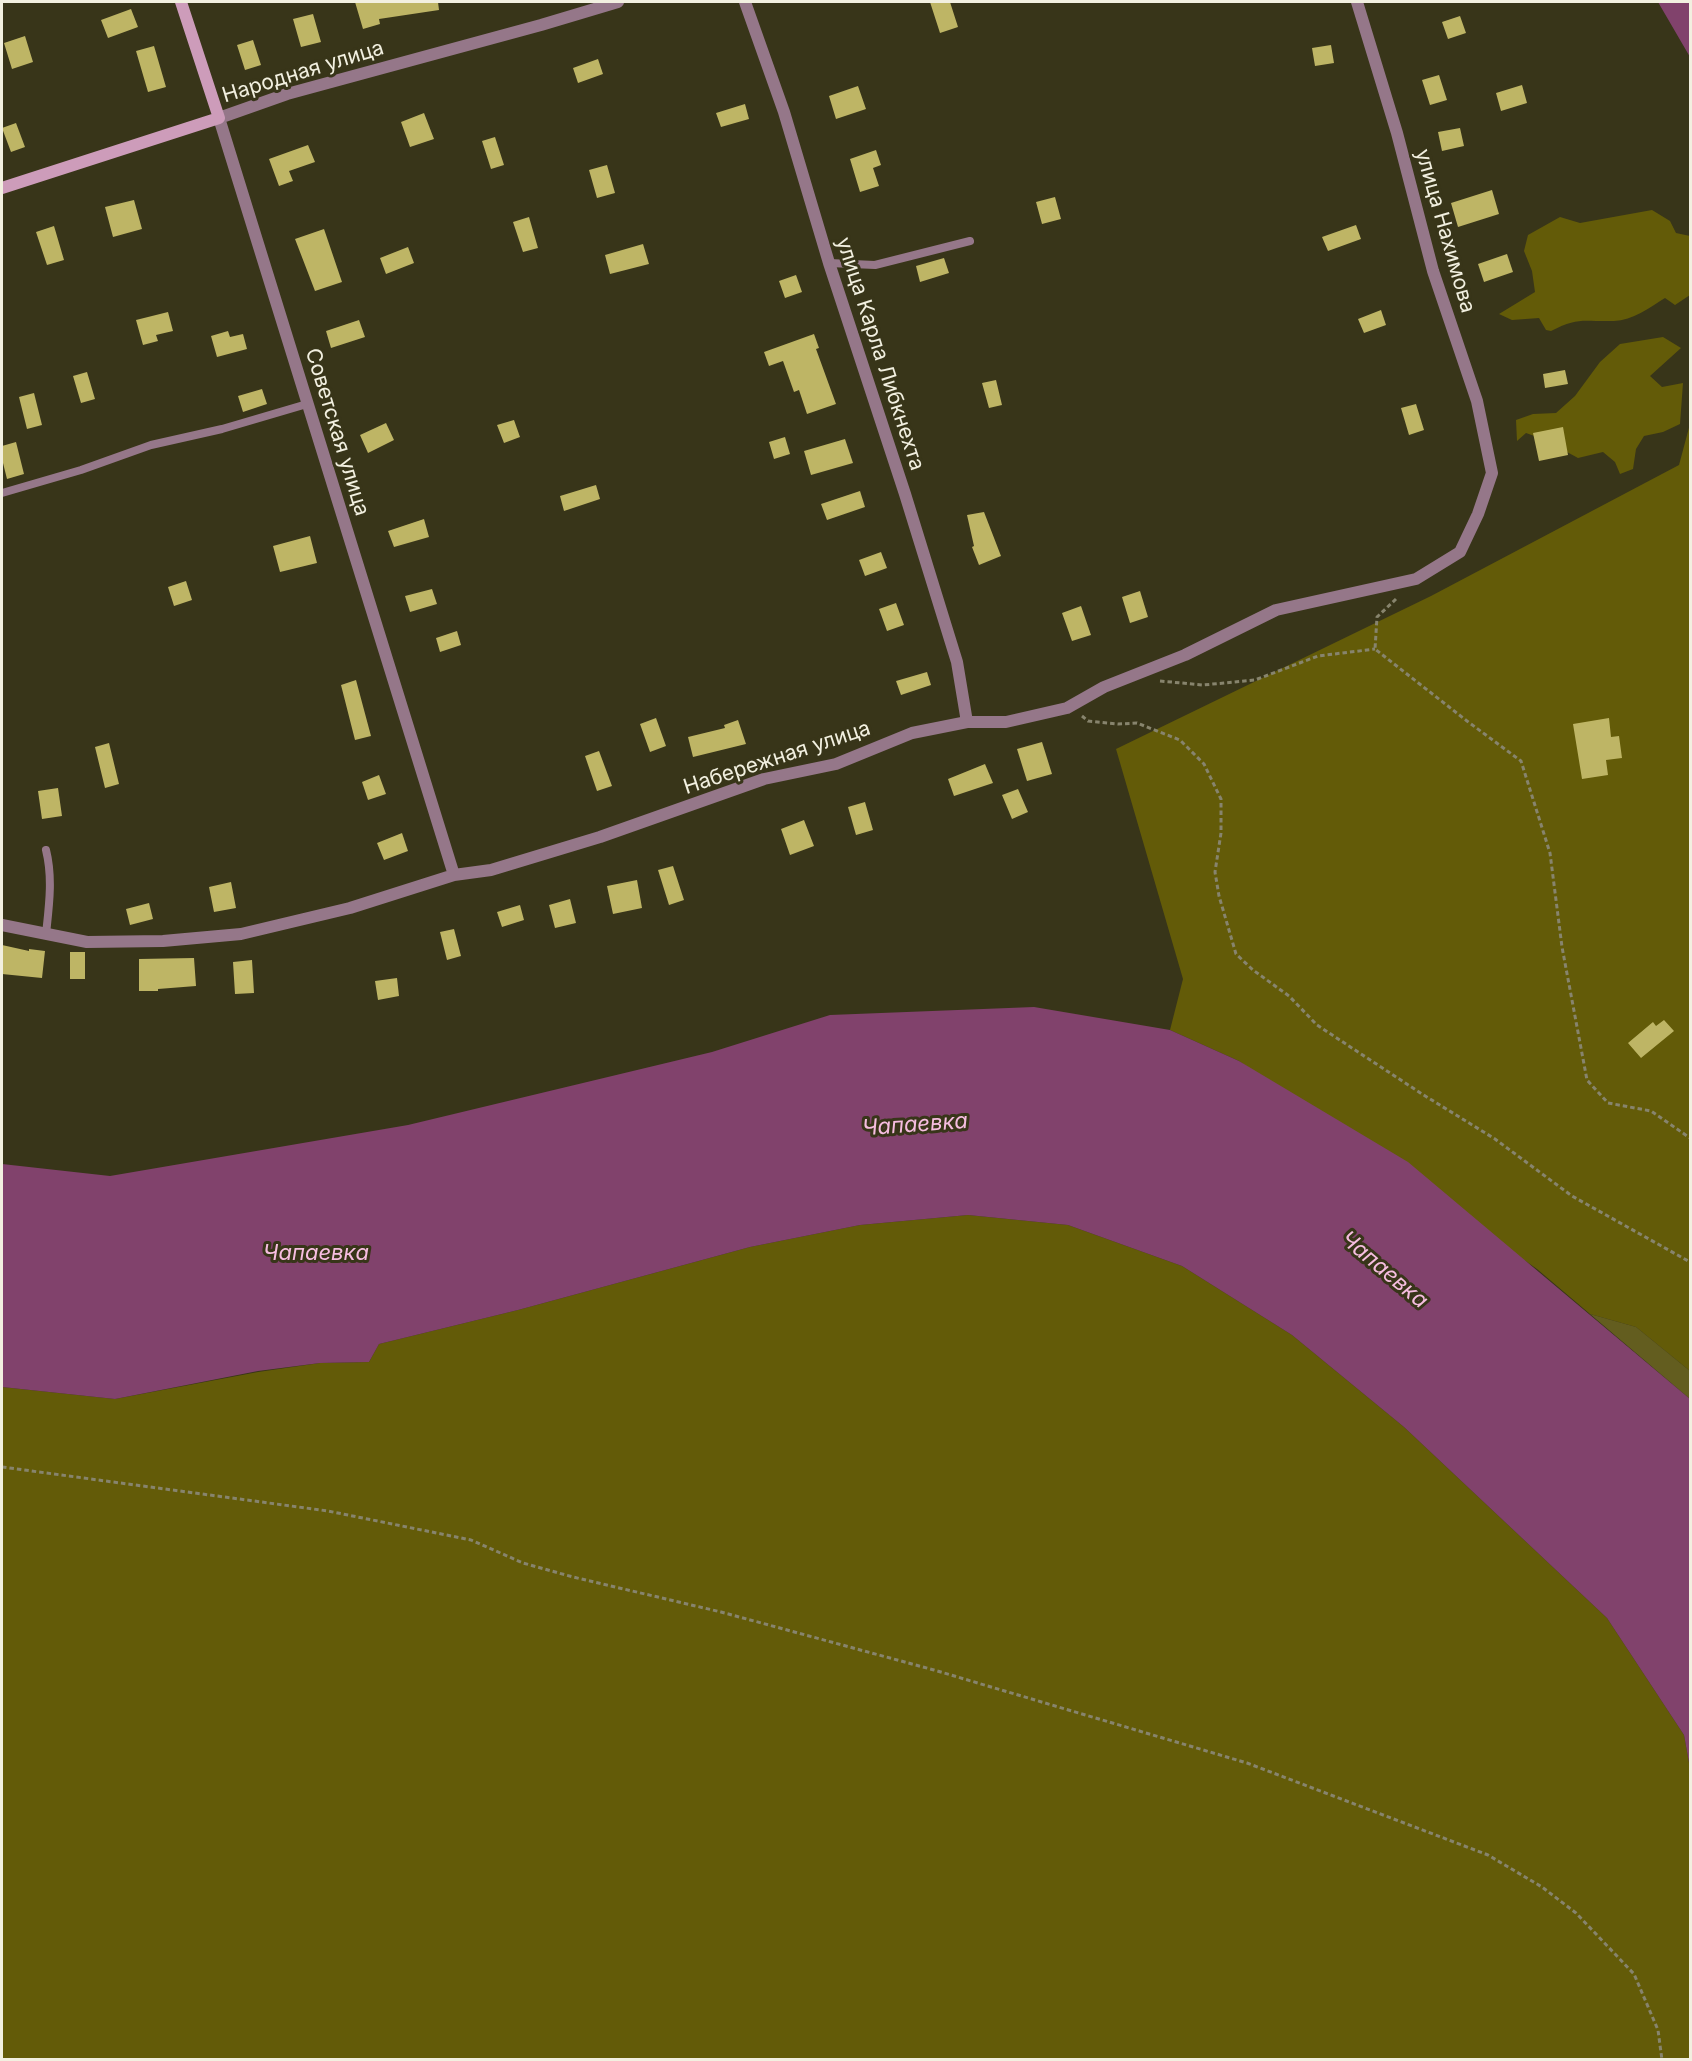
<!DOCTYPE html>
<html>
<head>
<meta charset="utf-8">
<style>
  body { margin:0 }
  #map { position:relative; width:1692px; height:2061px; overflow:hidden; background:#383519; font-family:Inter,sans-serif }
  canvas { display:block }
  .frame { position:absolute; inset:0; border:3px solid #f2f0e0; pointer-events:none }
</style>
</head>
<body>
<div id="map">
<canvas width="1692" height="2061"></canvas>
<div class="frame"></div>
</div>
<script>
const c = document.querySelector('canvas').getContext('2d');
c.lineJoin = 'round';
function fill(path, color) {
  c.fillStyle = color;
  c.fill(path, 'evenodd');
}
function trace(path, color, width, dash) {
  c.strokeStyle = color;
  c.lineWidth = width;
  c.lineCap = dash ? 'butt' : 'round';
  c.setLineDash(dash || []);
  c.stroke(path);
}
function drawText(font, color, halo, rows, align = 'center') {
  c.font = font + ' Inter,sans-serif';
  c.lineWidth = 6;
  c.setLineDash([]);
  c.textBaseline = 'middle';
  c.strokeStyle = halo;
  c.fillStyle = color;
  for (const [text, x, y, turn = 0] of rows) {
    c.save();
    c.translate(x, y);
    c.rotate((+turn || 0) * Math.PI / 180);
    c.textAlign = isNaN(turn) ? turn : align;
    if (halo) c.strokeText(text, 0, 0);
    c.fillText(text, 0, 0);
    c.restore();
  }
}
fill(new Path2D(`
  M1652,210L1670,221L1676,233L1690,236V295L1675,305L1665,298C1649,308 1633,320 1614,321C1585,322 1579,316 1551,331L1546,330L1539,318L1512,320L1499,314L1535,292L1532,271L1524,251L1528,235L1560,217L1580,223Z
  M1663,337L1681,348L1650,376L1662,387L1683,383L1680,424L1663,432L1644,436L1636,449L1633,469L1620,474L1615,462L1603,452L1578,458L1543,439L1526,433L1517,441L1516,420L1533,414L1556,413L1575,396L1600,362L1620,344Z
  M1690,424V1371L1636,1327L1590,1314L1537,1269L1239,1061L1170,1030L1183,979L1116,749L1431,596L1679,465Z
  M968,1215L1068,1225L1182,1266L1292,1335L1404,1427L1607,1618L1684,1735L1690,1768V2059L2,2060V1387L115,1399L258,1372L320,1363L369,1362L379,1344L518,1310L750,1247L860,1225Z`), '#635b08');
fill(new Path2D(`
  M1590,1314L1636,1327L1690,1371V1399Z`), '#635d1f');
fill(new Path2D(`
  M1658,2H1690V59V57Z
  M1034,1007L1170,1030L1239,1061L1408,1162L1690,1399V1768L1684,1735L1607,1618L1404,1427L1292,1335L1182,1266L1068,1225L968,1215L860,1225L750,1247L518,1310L379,1344L369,1362L320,1363L258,1371L115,1399L2,1387V1164L110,1176L408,1125L712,1052L830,1015Z`), '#81426c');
fill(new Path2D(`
  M355,2H438L439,10L379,19L380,24L363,29Z
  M930,2H950L958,27L940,33Z
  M131,9L138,27L108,38L101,20Z
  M313,14L321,42L301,47L293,19Z
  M1460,16L1466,33L1448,39L1442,22Z
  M25,36L33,62L12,69L4,43Z
  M253,40L261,65L245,70L237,45Z
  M1331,45L1334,63L1315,66L1312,48Z
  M154,46L166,87L148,92L136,51Z
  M598,59L603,74L578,83L573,68Z
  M1439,75L1447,100L1430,105L1422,80Z
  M1522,85L1527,103L1501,111L1496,93Z
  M858,86L866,109L836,119L829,96Z
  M745,104L749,119L721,127L716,113Z
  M424,113L434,139L410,147L401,122Z
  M16,123L25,147L11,152L2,128Z
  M1460,128L1464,146L1442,151L1438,132Z
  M495,137L504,165L491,169L482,141Z
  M308,145L315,162L289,171L293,181L279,186L269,159Z
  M876,150L881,165L873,168L879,186L860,192L850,159Z
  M607,165L615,193L597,198L589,170Z
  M1492,190L1499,214L1458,227L1451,203Z
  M1055,197L1061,219L1042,224L1036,202Z
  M134,200L142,229L113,237L105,207Z
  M529,217L538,248L523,252L513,222Z
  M1356,225L1361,239L1328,251L1322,237Z
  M54,226L64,260L47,265L36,232Z
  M324,229L342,282L315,291L295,239Z
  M643,244L649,264L610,274L605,255Z
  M408,247L414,263L386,274L380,258Z
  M1507,254L1513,272L1484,282L1478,264Z
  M944,258L949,273L920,282L916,266Z
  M796,275L802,292L785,298L779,281Z
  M1381,310L1386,325L1364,333L1358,319Z
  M168,312L173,331L156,335L158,341L143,345L136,320Z
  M359,320L365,337L331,348L326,331Z
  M228,331L230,337L243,334L247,349L217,357L211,336Z
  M814,334L819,348L816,349L836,404L807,414L799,390L794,392L783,361L769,366L764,352Z
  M1565,370L1568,384L1545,388L1543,374Z
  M87,372L95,399L81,403L73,376Z
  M996,380L1002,405L989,408L982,383Z
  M262,389L267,404L243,412L238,396Z
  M34,393L42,425L27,429L19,397Z
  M1416,404L1424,430L1409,435L1401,408Z
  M514,420L520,437L504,443L497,425Z
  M386,423L394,440L368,453L360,435Z
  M1563,427L1568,455L1539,461L1533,433Z
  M785,437L790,454L774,459L769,442Z
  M845,439L853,463L811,475L804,451Z
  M16,442L24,474L7,479L2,459V446Z
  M596,485L600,499L564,511L560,496Z
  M860,491L865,507L827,520L821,504Z
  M984,512L1001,556L979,565L972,547L974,546L967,515Z
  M424,519L429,537L394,547L388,531Z
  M310,536L317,563L280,572L273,546Z
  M881,552L887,568L865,576L859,560Z
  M186,581L192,600L174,606L168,587Z
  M432,589L437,604L410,612L405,596Z
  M1140,591L1148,617L1130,623L1122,597Z
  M896,603L904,625L887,631L879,609Z
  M1081,606L1091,635L1072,641L1062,613Z
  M457,631L461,645L440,652L436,638Z
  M927,672L931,685L901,695L896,681Z
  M356,680L371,736L355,740L341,685Z
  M656,718L666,746L650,752L640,724Z
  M1609,718L1611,737L1619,736L1622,758L1606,760L1608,775L1582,779L1573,724Z
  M738,720L746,744L693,757L688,737L725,728L724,725Z
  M1042,742L1052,774L1027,781L1017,749Z
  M109,743L119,784L105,788L95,747Z
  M599,751L612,786L597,791L585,756Z
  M985,764L993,783L954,796L948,779Z
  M379,775L386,794L368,800L362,782Z
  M58,788L62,816L42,819L38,791Z
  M1018,789L1028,812L1012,819L1002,795Z
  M865,802L873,830L856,835L848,807Z
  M804,820L814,846L790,855L781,829Z
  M402,833L408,851L384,860L377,843Z
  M673,866L684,900L669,905L658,870Z
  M637,880L642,908L613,914L607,886Z
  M231,882L236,908L214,912L209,887Z
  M570,899L576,923L555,928L549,905Z
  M149,903L153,919L130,925L126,909Z
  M520,905L524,920L502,927L497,912Z
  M454,929L461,956L447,960L440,932Z
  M2,945L29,951V949L45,951L42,978L2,974Z
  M70,952H85V979H70Z
  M194,958L196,986L158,989V991H139V959Z
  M252,960L254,993L235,994L233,962Z
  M397,978L399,996L378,1000L375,981Z
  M1664,1020L1674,1031L1641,1058L1628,1043L1653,1022L1656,1026Z`), '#beb565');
trace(new Path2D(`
  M1396,599L1377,617L1375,649L1467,721L1521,761L1550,853L1562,947L1587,1080L1608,1103L1651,1111L1690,1138
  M1160,681L1203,685L1255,680L1318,656L1375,649
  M1082,716L1088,721L1118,724L1137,723L1180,740L1204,764L1221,799V833L1215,872L1219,896L1236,954L1253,970L1289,996L1317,1025L1422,1094L1495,1139L1572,1196L1690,1262
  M2,1467L328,1511L471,1540L523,1563L573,1577L721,1612L934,1670L1247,1763L1488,1855L1542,1887L1576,1913L1634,1974L1658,2030L1662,2060`), '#87846d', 3, [4.5, 3]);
trace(new Path2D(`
  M829,263L875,265L970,241
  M2,493L81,470L151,445L222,429L307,404
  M46,850C53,878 49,906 46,934`), '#957789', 8);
trace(new Path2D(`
  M745,2L784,112L829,263L905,494L957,662L967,722
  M454,875L219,118L287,94L541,25L618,2
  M2,925L87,942L163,941L241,934L350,908L454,875L491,870L600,837L764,779L836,764L912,733L967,722H1006L1067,708L1104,687L1185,655L1276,610L1416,579L1460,552L1478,514L1492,473L1477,401L1433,271L1397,133L1357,2`), '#957789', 12);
trace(new Path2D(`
  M2,188L219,118L181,2`), '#cd9cba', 12);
drawText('21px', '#f2f0e0', '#383519', [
  ["Народная улица",303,72,-17],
  ["улица Нахимова",1445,231,74],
  ["улица Карла Либкнехта",880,354,72],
  ["Советская улица",337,432,73],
  ["Набережная улица",777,758,-18]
]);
drawText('italic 22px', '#f6bde0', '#383519', [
  ["Чапаевка",915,1125,-4],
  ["Чапаевка",316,1253],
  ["Чапаевка",1384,1270,40]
]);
</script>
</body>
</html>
